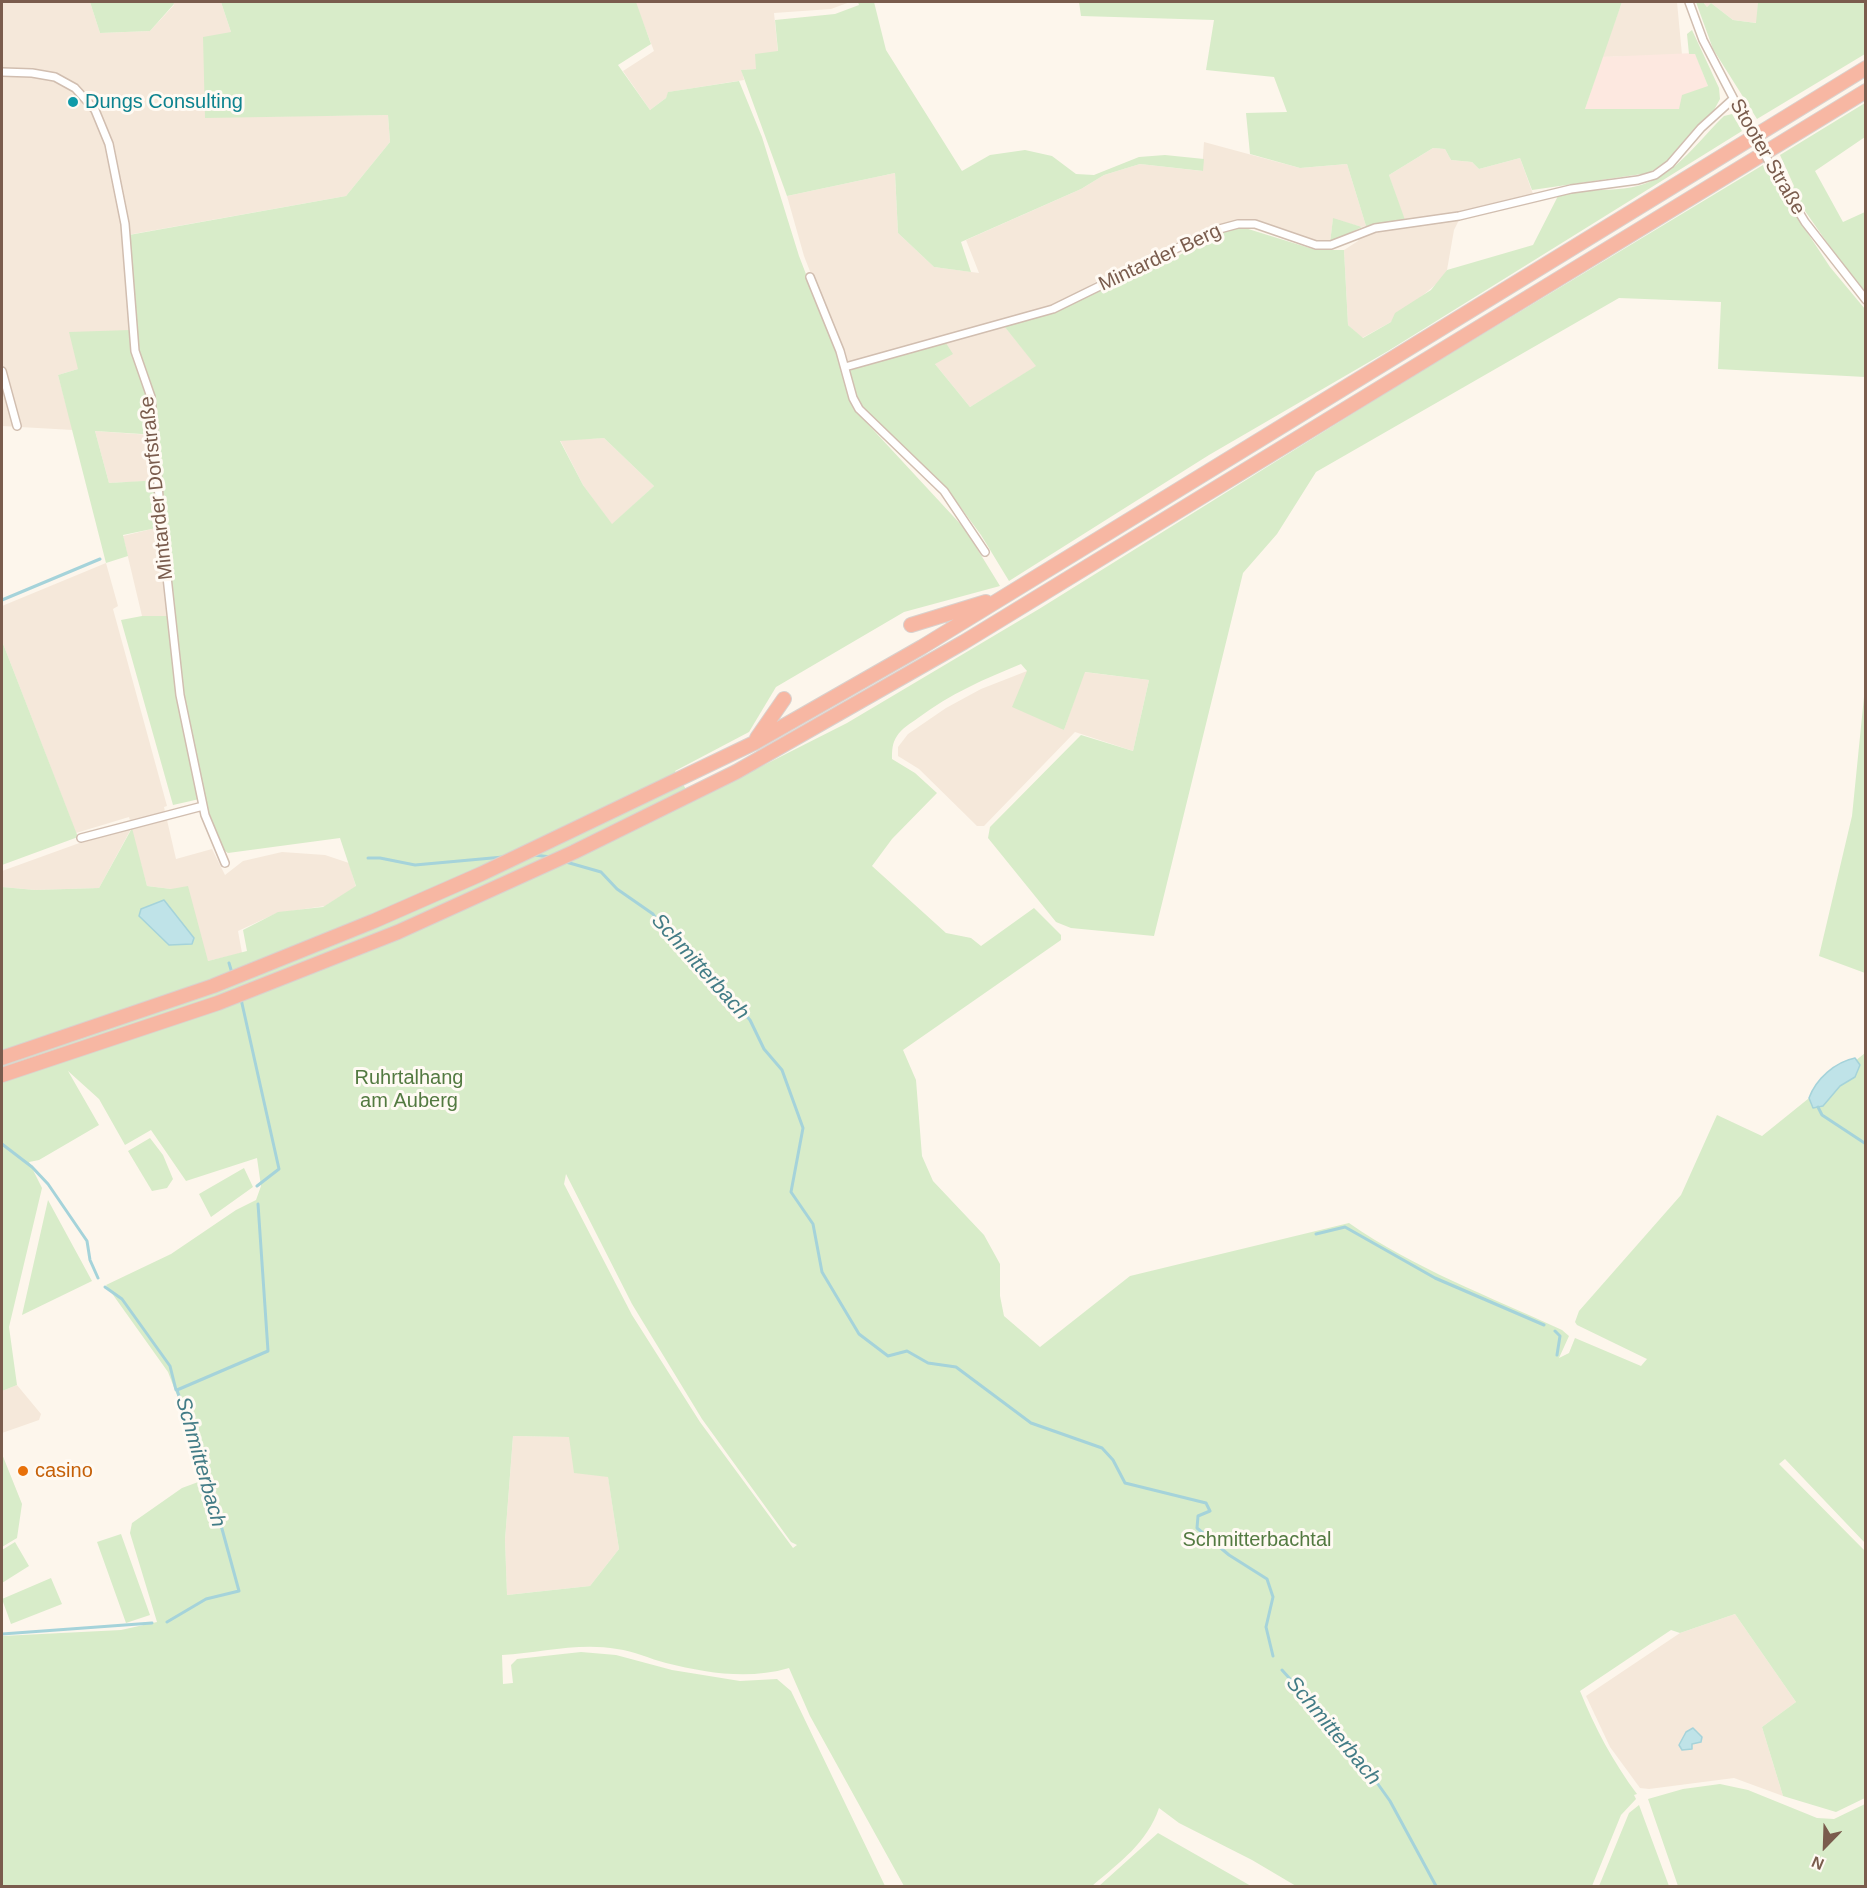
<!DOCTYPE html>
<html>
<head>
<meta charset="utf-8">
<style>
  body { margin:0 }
  #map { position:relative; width:1867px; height:1888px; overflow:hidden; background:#fdf6ec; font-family:Helvetica,sans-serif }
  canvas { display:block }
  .frame { position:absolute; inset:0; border:3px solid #7a5c4d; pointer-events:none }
  .north { position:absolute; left:1795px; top:1816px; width:60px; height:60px; -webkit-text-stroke:4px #fffaf3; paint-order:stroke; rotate:203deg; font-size:16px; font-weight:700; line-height:24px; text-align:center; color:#7a5c4d }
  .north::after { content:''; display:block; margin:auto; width:21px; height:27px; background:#7a5c4d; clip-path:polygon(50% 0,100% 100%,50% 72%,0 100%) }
</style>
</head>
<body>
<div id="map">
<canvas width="1867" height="1888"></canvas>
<div class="frame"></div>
<div class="north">N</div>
</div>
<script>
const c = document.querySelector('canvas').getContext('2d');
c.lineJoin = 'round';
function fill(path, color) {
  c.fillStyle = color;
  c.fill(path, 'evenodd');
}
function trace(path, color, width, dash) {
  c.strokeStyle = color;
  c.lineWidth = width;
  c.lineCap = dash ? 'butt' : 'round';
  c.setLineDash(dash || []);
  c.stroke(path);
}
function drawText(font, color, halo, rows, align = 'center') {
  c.font = font + ' Helvetica,sans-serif';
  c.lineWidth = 6;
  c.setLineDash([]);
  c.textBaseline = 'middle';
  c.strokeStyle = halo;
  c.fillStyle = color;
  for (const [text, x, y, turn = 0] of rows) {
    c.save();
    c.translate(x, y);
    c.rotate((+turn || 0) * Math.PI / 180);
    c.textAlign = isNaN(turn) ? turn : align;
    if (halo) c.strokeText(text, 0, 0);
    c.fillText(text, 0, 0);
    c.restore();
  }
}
fill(new Path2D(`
  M2,2H90L100,33L150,31L174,5L173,2H221L231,32L206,117L388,115L390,142L346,196L122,236L130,330L78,369L58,375L73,430L2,426Z
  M635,2H850L831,9L774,13L778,52L757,69L742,70L744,80L669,92L666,98L650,110L623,71L654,51Z
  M1622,2H1677L1682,55L1602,57Z
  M1703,2H1758L1757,23L1733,20L1711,3L1707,7Z
  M1204,142L1300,168L1347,164L1366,226L1362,227L1333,219L1330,243H1316L1236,222L1211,226L1110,274L1050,308L1004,326L1037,366L970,407L935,364H846L804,256L787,196L895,173L898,233L934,267L979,273L966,240L1081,189L1104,175L1140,164L1202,171Z
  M1433,148L1445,149L1451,160L1472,162L1479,169L1520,158L1533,194L1463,212L1454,230L1447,270L1440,281L1391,322L1362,338L1348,325L1344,250L1358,241L1360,236L1406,226L1389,175Z
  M95,431L150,435L153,481L109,483Z
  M604,438L654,486L612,525L583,485L560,440Z
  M160,527L168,616H142L123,536Z
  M106,563L118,606L113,609L167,806L164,807L176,859L212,849L225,875L243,861L282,852L325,855L349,863L356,887L325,906L277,913L238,931L242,953L208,961L171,889L147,886L131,829L99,888L35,890L2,887V871L96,837L132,828L129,817L76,833L2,641V606Z
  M1027,671L1064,730L1084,672L1149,680L1133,751L1075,732L984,826H977L919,769L898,756V747L908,734L946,708L981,689Z
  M17,1385L41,1414L39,1420L2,1433V1391Z
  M513,1436L569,1437L608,1476L619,1549L590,1586L507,1595L505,1540Z
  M1735,1614L1796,1702L1762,1727L1783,1796L1734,1778L1649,1789L1640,1788L1610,1747L1586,1696L1680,1633Z`), '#f5e8da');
fill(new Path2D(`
  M1695,53L1708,86L1679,109H1585L1602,57Z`), '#fde8e0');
fill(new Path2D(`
  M90,2H173L174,4L150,31L100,33Z
  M221,2H636L651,44L618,65L650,110L666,98L668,92L739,81L762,137L799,256L843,370L944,340L953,354L935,364L970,407L1036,366L1004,326L1051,313L1143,267L1173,259L1215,234L1233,228H1245L1316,250H1344L1348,325L1363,338L1391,322L1395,313L1431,290L1447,270L1533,245L1558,196C1585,187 1619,193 1644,184C1676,174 1701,138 1724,116L1732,114L1742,131L1388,351L1209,455L1009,581L981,535L947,489L859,405L853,408L965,529L1000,586L904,612L776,687L749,732L675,771L693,801L847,723L1039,609L1405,381L1763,165L1830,267L1865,309V377L1718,369L1721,302L1619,298L1316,472L1277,534L1243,573L1154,936L1071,928L1056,922L988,838L990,827L1081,735L1133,751L1149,680L1085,672L1064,730L1012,707L1027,671L1021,664C984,679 950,694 918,718C911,723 901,729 897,736C892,743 892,751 892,759L915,773L937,793L892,839L872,866L946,933L971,938L981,946L1034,908L1061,935V940L903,1050L916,1080L922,1156L933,1181L984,1235L1000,1264V1296L1004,1316L1040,1347L1130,1276L1349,1223C1415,1269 1489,1296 1562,1330L1569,1336L1559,1358L1569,1353L1575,1338L1641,1366L1647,1359L1577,1325L1575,1322L1579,1311L1681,1195L1717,1115L1762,1136L1865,1053V1543L1785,1459L1779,1464L1865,1551V1798L1836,1812L1783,1796L1762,1727L1796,1702L1735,1614L1680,1633L1671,1630L1580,1691C1595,1728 1613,1762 1637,1794L1634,1795L1636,1799L1621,1815L1592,1886H1296L1252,1860L1179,1823L1159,1808C1147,1843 1120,1862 1092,1886H904L810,1716L789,1668C748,1680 707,1673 666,1663C650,1659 634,1651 617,1649C579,1642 540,1653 502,1655L503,1684L513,1683L511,1665L517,1659L581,1652L616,1655L672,1670L740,1681L777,1679L791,1691L885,1886H2V1636L121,1630L157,1622L130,1533L132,1523L182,1488L209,1478L168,1372L106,1285L171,1254L236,1210L256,1200L261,1186L257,1158L186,1181L151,1130L125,1145L99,1099L68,1071L99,1125L39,1160L29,1162L42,1188L9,1327L17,1385L2,1391V887L35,890L99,888L132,828L147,886L171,889L188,886L208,961L247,951L243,930L278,912L323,907L356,886L340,838L228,853C212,843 209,816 204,798L173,805L121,620L142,616H175L166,526L123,535L128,556L106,563L58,375L78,369L69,332L130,330L129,235L346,196L390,142L388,115L205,118L203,37L231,32ZM95,431L157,435L161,480L109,483ZM604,438L654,486L612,524L583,485L560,441ZM566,1174L632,1304L702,1419L791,1542L797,1545L793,1548L700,1422L632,1315L564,1184ZM513,1436L569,1437L574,1473L608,1477L619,1549L590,1586L507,1595L505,1540Z
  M858,2H874L886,50L962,171L990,155L1025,150L1052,156L1076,174L1094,175L1139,157L1165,155L1204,159L1203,171L1140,164L1104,175L1081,189L961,242L971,272L934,267L898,233L895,173L787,196L741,70L756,69L755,54L778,51L775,20L835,14L859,5Z
  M1079,2H1622L1585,109H1679L1682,95L1708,86L1695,54H1689L1687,34L1692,30L1719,88L1720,99L1714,110L1666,162L1649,173L1532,190L1520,158L1479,169L1472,162L1451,160L1445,149L1433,148L1389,175L1405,220L1366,226L1347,164L1300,168L1250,154L1246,113L1287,112L1274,77L1206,70L1214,20L1081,16Z
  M1696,2H1703L1707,7L1711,3L1733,20L1756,23L1758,2H1865V54L1757,119L1713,49Z
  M1865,103V137L1815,171L1843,222L1865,212V293L1849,274L1791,191L1794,186L1780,155Z
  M1333,218L1362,227L1330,243Z
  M2,641L78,837L2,865Z
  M1865,687L1866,973H1865L1819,956L1852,816Z
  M150,1138L163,1155L173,1179L167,1188L152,1191L128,1151Z
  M244,1168L253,1187L211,1217L199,1194Z
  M48,1200L92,1281L22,1315Z
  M2,1454L22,1504L17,1538L2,1547Z
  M121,1534L150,1615L126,1623L97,1542Z
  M15,1542L29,1566L2,1583V1550Z
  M51,1578L62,1604L11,1624L2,1599Z
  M1720,1784L1748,1790L1817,1818L1834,1819L1865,1804V1886H1678L1648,1799L1683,1789Z
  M1639,1805L1669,1886H1599L1629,1813Z
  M1158,1833L1251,1886H1099Z`), '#d8ecc9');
const water = new Path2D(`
  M164,900L194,938L192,944L169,945L139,916L141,909Z
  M1855,1058L1860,1065L1855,1077L1840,1086L1823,1106L1813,1108L1809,1098C1816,1079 1835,1062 1855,1058Z
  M1693,1728L1702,1737L1701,1742L1692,1744V1749L1682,1750L1679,1745L1686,1732Z`);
fill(water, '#bfe3e8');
trace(water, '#a5d3da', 1.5);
trace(new Path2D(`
  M2,600L100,559
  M534,855L551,857
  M368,858H380L415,865L503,857
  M566,862L601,872L617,889L653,914L671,940L698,961L750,1020L764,1049L782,1070L803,1128L791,1192L813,1224L822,1272L859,1334L888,1356L907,1351L928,1363L956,1367L1031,1423L1102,1448L1113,1460L1125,1483L1206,1503L1210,1511L1198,1516L1197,1528L1229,1555L1267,1579L1273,1597L1266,1627L1273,1656
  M229,963L232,973
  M241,999L279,1169L257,1186
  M1818,1107L1822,1115L1866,1144
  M2,1144L32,1167L48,1184L87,1241L90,1260L98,1278
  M1316,1234L1345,1227L1435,1278L1544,1325
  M105,1287L122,1299L170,1366L176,1390
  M1555,1331L1560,1336L1557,1355
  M167,1622L206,1599L239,1591L216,1507L177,1390L268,1351L258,1204
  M2,1634L152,1623
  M1282,1670L1353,1749L1390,1801L1436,1886`), '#a5d3da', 3);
const minor = new Path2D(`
  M1689,2L1703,40L1740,111
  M2,72L32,73L55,77L75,88L95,110L109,144L125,224L135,351L151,397L161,522L180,695L205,815L225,863
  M1777,176L1805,222L1866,300
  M810,277L840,351L853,398L859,409L944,491L985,552
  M845,367L1053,309L1212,231L1238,224H1255L1316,245H1331L1375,228L1459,216L1571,189L1638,180L1655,175L1670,164L1701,128L1733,99
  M2,371L17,426
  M81,838L203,806`);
const motorway = new Path2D(`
  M911,625L986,602
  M757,738L784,699
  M2,1058L213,986L374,921L481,874L754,743L922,647L1866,68
  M2,1075L218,1003L398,932L574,852L736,772L964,642L1866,91`);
trace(minor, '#d1beb0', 10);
trace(motorway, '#dad1cd', 16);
trace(minor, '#fff', 7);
trace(motorway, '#f7b7a3', 14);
const minorBridge = new Path2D(`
  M1740,111L1777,176`);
trace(minorBridge, '#d1beb0', 10, []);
trace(minorBridge, '#fff', 7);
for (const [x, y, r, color] of [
  [73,102,6,"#0f9aa8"],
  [23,1471,6,"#e8710a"]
]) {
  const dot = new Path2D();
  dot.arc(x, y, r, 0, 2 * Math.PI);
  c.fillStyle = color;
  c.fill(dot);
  trace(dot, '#fffaf3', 2);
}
drawText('20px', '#0d838f', '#fffaf3', [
  ["Dungs Consulting",85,102]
], 'left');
drawText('20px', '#7a5c4d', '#fffaf3', [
  ["Stooter Straße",1767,157,60],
  ["Mintarder Berg",1160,258,-25],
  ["Mintarder Dorfstraße",157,488,-96]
]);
drawText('20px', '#537a41', '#fffaf3', [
  ["Ruhrtalhang",409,1078],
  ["am Auberg",409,1101],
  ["Schmitterbachtal",1257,1540]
]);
drawText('20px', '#c56008', '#fffaf3', [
  ["casino",35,1471]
], 'left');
drawText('italic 21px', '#437c86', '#fffaf3', [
  ["Schmitterbach",700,967,48],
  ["Schmitterbach",200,1462,74],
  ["Schmitterbach",1333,1731,50]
]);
</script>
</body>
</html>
